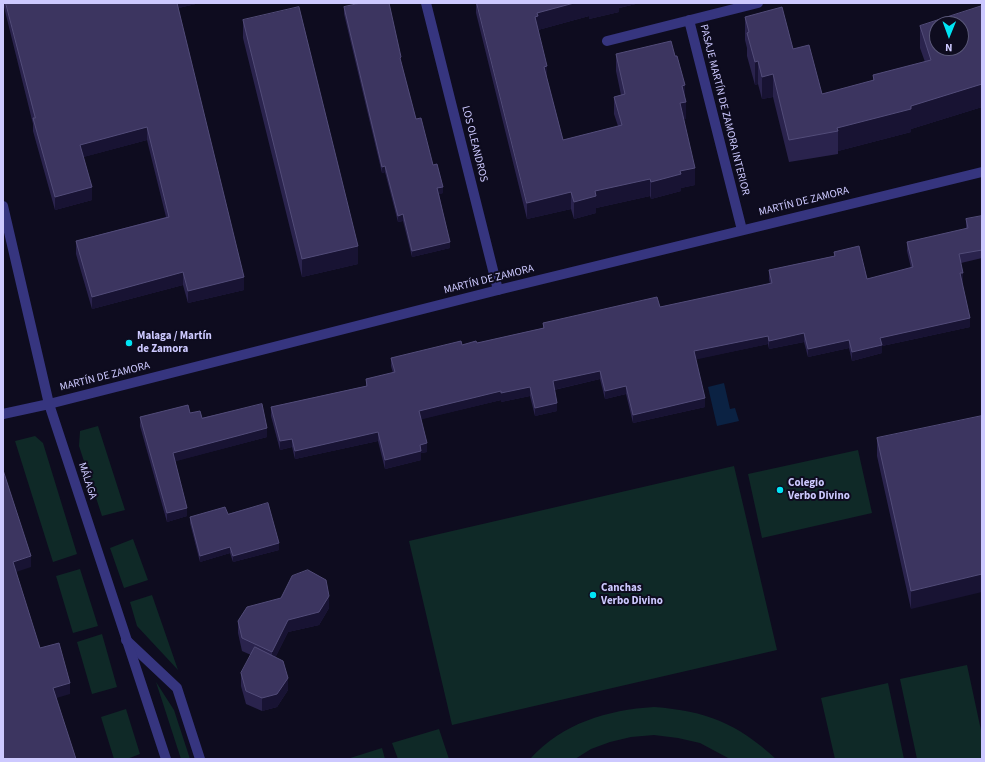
<!DOCTYPE html>
<html>
<head>
<meta charset="utf-8">
<style>
  body { margin:0 }
  #map { position:relative; width:985px; height:762px; overflow:hidden; background:#0e0c1f; font-family:"Source Sans 3",sans-serif }
  canvas { display:block }
  .frame { position:absolute; inset:0; border:4px solid #cdc9ff; pointer-events:none }
  .north { position:absolute; left:929px; top:16px; width:40px; height:40px; box-sizing:border-box; background:#0e0c1f; border:1px solid #5a5879; border-radius:50%; rotate:181deg; font-size:11px; font-weight:700; line-height:16px; text-align:center; color:#cdc9ff }
  .north::after { content:''; display:block; margin:auto; width:14px; height:18px; background:#00e4f4; clip-path:polygon(50% 0,100% 100%,50% 72%,0 100%) }
</style>
</head>
<body>
<div id="map">
<canvas width="985" height="762"></canvas>
<div class="frame"></div>
<div class="north">N</div>
</div>
<script>
const c = document.querySelector('canvas').getContext('2d');
c.lineJoin = 'round';
function fill(path, color) {
  c.fillStyle = color;
  c.fill(path, 'evenodd');
}
function trace(path, color, width, dash) {
  c.strokeStyle = color;
  c.lineWidth = width;
  c.lineCap = dash ? 'butt' : 'round';
  c.setLineDash(dash || []);
  c.stroke(path);
}
function drawText(font, color, halo, rows, align = 'center') {
  c.font = font + ' "Source Sans 3",sans-serif';
  c.lineWidth = 4;
  c.setLineDash([]);
  c.textBaseline = 'middle';
  c.strokeStyle = halo;
  c.fillStyle = color;
  for (const [text, x, y, turn = 0] of rows) {
    c.save();
    c.translate(x, y);
    c.rotate((+turn || 0) * Math.PI / 180);
    c.textAlign = isNaN(turn) ? turn : align;
    if (halo) c.strokeText(text, 0, 0);
    c.fillText(text, 0, 0);
    c.restore();
  }
}
fill(new Path2D(`
  M98,426L125,510L102,516L79,446L80,431Z
  M35,436L43,443L77,554L53,562L15,441Z
  M858,450L872,513L762,538L748,474Z
  M734,466L777,650L452,725L409,541Z
  M133,539L148,580L124,588L110,548Z
  M80,569L98,626L73,633L56,576Z
  M152,595L178,670L137,626L130,602Z
  M102,634L117,687L92,694L77,642Z
  M967,665L982,735V759H917L900,679Z
  M156,682L174,710L190,759H181Z
  M888,683L904,759H835L821,698Z
  M654,707C706,711 737,723 776,759H730L700,743L678,738L654,735L631,737L610,742L591,749L575,759H530C563,723 607,710 654,707Z
  M126,709L140,754L127,759H114L101,717Z
  M439,729L449,759H398L392,743Z
  M382,748L385,759H347Z`), '#0f2927');
fill(new Path2D(`
  M724,383L730,409L735,408L739,421L717,426L708,387Z`), '#0b2243');
trace(new Path2D(`
  M126,640L177,688L200,759`), '#36357f', 10);
trace(new Path2D(`
  M426,3L498,290
  M689,20L742,230
  M607,41L758,3`), '#36357f', 10);
trace(new Path2D(`
  M3,206L49,404L166,759
  M3,414L49,404L498,290L982,172`), '#36357f', 10);
fill(new Path2D(`
  M3,3H200L178,8L244,290L188,303L183,285L92,309L76,254V241L166,217L147,140L83,157L92,200L55,210L33,131V124Z
  M476,3H640L619,8V12L589,19V16L538,30L547,79L563,140L618,126L614,114V97L621,95L616,71V54L685,97L686,119H684L695,185L681,188V191L651,199L650,196L596,208V213L574,219L571,209L527,219L476,13Z
  M982,6V107L911,129V132L838,151V154L789,162L773,97L762,99L758,84L755,85L747,56V48L745,40V17L793,49L822,94L873,81V75L925,62L920,48V26Z
  M344,7L401,64L416,119L443,193L439,194L450,248L412,257L403,221L398,222L385,172L382,173L344,14Z
  M243,20L358,264L302,277L243,38Z
  M982,216V258L961,263L963,282H962L970,327L882,346V353L852,361L849,348L808,357L804,342L769,349L768,344L696,359L705,407L633,423L626,394L605,399L600,379L554,390L557,411L535,416L530,396L501,402V400L421,419L427,452L421,453V460L385,469L378,441L295,459L292,447L280,450L271,416V407L366,386V379L393,373L391,366V358L462,345L477,343L543,328V323L660,307L770,284L769,279V270L834,256V252L867,279L911,268L907,251V242L966,229V219Z
  M190,413L202,418L267,437L175,461L187,516L167,522L140,426V417Z
  M982,416L911,609L877,456V438Z
  M228,514L279,550L233,562L230,553L200,562L190,523V517Z
  M329,608L319,625L288,632L275,658L288,690L277,707L262,711L246,704L241,686V673L251,655L242,651L238,633V621Z`), '#2a234d');
fill(new Path2D(`
  M175,3H200L175,9Z
  M574,3H589V16L538,30L535,17L537,13Z
  M589,3H640L619,8V12L589,19Z
  M758,61V84L755,85V62Z
  M547,66V83L544,67Z
  M773,74V97L762,99V77Z
  M982,84V107L911,129V132L838,151V131L837,128L911,106Z
  M685,85V102H686V119L680,120V103L682,86Z
  M147,127V140L80,158V145Z
  M385,166V172L382,173V167Z
  M695,168V185L681,188V191L651,199V182L680,171Z
  M650,179V196L596,208V213L574,219V202L595,191Z
  M92,187V200L55,210V197Z
  M443,187V193L437,195V188Z
  M571,192V209L527,219V203Z
  M403,214V221L398,222V216Z
  M450,242V248L412,257V251Z
  M358,246V264L302,277V259Z
  M183,272V285L92,309V297Z
  M960,273H963V282H960Z
  M244,277V290L188,303V291Z
  M970,318V327L882,346V353L852,361V352L880,338Z
  M804,333V342L769,349V341Z
  M768,336V344L694,360V351Z
  M849,340V348L808,357V349Z
  M600,371V379L553,390V381Z
  M626,386V394L605,399V391Z
  M530,387V396L501,402V393Z
  M501,391V400L419,420V411Z
  M705,398V407L633,423V415Z
  M557,403V411L535,416V408Z
  M267,428V437L173,462V453Z
  M378,432V441L295,459V451Z
  M292,439V447L280,450V441Z
  M427,443V452L421,453V460L385,469V460L420,445Z
  M187,508V516L167,522V513Z
  M279,543V550L233,562V556Z
  M230,547V553L200,562V556Z
  M31,556V567L13,573V562Z
  M982,574V592L911,609V591Z
  M329,596V608L319,625L288,632L272,664V652L288,620Z
  M288,678V690L277,707L262,711V698Z
  M70,683V694L53,699V688Z`), '#181333');
const building = new Path2D(`
  M6,3H177L244,277L188,291L183,272L92,297L76,241L169,217L147,127L80,145L92,187L55,197L33,118H35Z
  M361,3H389L401,57L400,58L416,119L421,118L433,165L437,164L443,187L437,188L450,242L412,251L403,214L398,216L385,166L382,167L344,7Z
  M477,3H574L537,13L538,16L535,17L547,66L544,67L563,140L622,125L614,97L625,94L616,54L671,41L675,56H677L685,85L682,86L686,102L680,103L695,168L680,171L681,174L651,182L650,179L595,191L596,196L574,202L571,192L527,203Z
  M982,6V84L911,106V109L837,128L838,131L789,140L773,74L762,77L758,61L755,62L747,33L749,32L745,17L782,7L793,49L809,45L822,94L874,80L873,75L931,60L920,26ZM937,24H961V48H937Z
  M299,7L358,246L302,259L243,20Z
  M982,216V250L959,254L963,273H960L970,318L880,338L882,345L852,352L849,340L808,349L804,333L769,341L768,336L694,351L705,398L633,415L626,386L605,391L600,371L553,381L557,403L535,408L530,387L501,393V391L419,411L427,443L420,445L421,451L385,460L378,432L295,451L292,439L280,441L271,407L367,386L366,379L395,372L391,358L461,341L462,345L476,341L477,343L544,328L543,323L657,297L660,307L772,283L769,270L835,256L834,252L859,246L867,279L913,267L907,242L968,228L966,219Z
  M262,404L267,428L173,453L187,508L167,513L140,417L188,405L190,413L200,411L202,418Z
  M982,416V574L911,591L877,438Z
  M3,470L31,556L13,562L40,648L59,643L70,683L53,688L76,759H3Z
  M268,503L279,543L233,556L230,547L200,556L190,517L225,507L228,514Z
  M308,570L326,580L329,596L319,612L288,620L272,652L242,638L238,621L247,607L281,598L292,576Z
  M255,647L283,661L288,678L277,694L262,698L246,691L241,673Z`);
fill(building, '#3c3560');
trace(building, '#524c79', 1);
for (const [x, y, r, color] of [
  [129,343,4,"#00e4f4"],
  [780,490,4,"#00e4f4"],
  [593,595,4,"#00e4f4"]
]) {
  const dot = new Path2D();
  dot.arc(x, y, r, 0, 2 * Math.PI);
  c.fillStyle = color;
  c.fill(dot);
  trace(dot, '#0e0c1f', 1.5);
}
drawText('11px', '#cdc9ff', '#0e0c1f', [
  ["PASAJE MARTÍN DE ZAMORA INTERIOR",724,110,76],
  ["LOS OLEANDROS",474,144,76],
  ["MARTÍN DE ZAMORA",804,202,-14],
  ["MARTÍN DE ZAMORA",489,280,-14],
  ["MARTÍN DE ZAMORA",105,377,-14],
  ["MÁLAGA",87,481,72]
]);
drawText('bold 11px', '#cdc9ff', '#0e0c1f', [
  ["Malaga / Martín",137,337],
  ["de Zamora",137,350],
  ["Colegio",788,484],
  ["Verbo Divino",788,497],
  ["Canchas",601,589],
  ["Verbo Divino",601,602]
], 'left');
</script>
</body>
</html>
